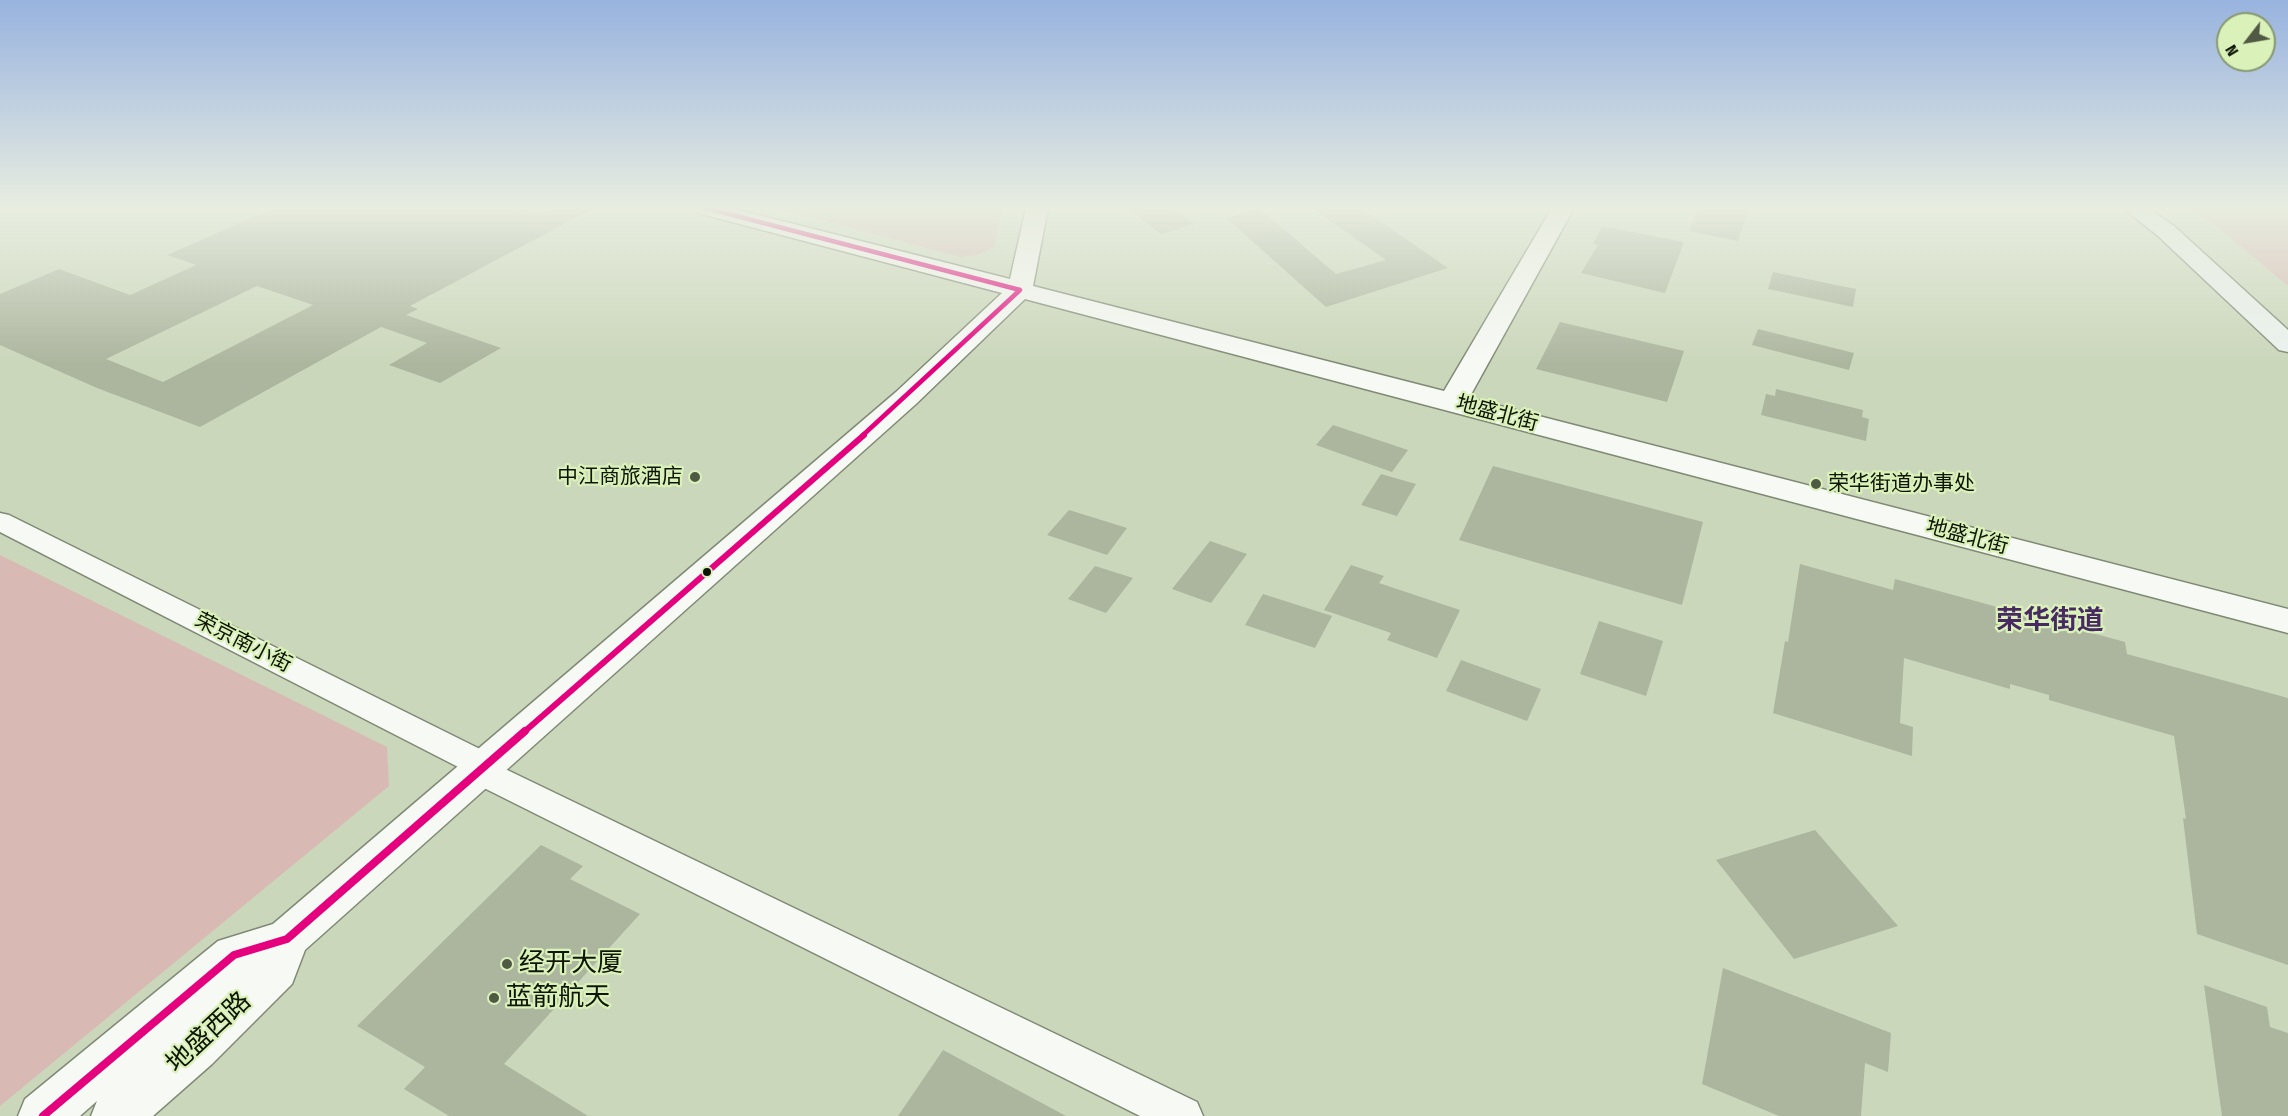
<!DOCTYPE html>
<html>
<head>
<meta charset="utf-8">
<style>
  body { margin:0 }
  #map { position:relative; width:2288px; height:1116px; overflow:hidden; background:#cbd7bb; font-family:"Fira Sans Condensed",sans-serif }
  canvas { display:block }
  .north { position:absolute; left:2216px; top:12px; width:60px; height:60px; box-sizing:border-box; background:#daf1ba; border:2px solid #889971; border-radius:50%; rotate:239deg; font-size:16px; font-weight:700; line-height:24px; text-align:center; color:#0e1503 }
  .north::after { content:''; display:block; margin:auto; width:21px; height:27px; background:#505943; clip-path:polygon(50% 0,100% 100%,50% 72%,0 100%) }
</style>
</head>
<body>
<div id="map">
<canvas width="2288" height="1116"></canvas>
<div class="north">N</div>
</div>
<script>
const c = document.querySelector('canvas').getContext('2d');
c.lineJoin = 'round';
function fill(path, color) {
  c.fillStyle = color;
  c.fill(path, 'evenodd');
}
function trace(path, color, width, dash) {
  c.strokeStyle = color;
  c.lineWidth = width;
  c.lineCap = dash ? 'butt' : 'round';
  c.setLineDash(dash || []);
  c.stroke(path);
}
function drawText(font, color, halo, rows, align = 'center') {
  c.font = font + ' "Fira Sans Condensed","Noto Sans SC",sans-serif';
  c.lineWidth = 4.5;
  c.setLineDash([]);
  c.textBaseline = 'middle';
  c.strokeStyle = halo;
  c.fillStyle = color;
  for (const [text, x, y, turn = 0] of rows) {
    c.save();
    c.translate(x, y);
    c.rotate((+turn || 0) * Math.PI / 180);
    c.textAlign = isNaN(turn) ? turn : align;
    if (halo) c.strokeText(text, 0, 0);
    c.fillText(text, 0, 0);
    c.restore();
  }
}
fill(new Path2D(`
  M776,208H1003L994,247L977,255L961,257Z
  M2188,208H2288V286L2220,229Z
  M0,555L387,747L389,786L0,1106Z`), '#d8b9b4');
fill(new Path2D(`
  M274,208H516L541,214L554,208H594L410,306L418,309L406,315L501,348L440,383L389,365L427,343L381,327L200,427L97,388L0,345V294L59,269L130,295L196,265L167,255ZM257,286L313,305L163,382L106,359Z
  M1127,208H1172L1194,224L1161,234Z
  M1259,208L1336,274L1386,260L1312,208H1361L1448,268L1326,307L1226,218Z
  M1698,208H1749L1738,241L1689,231Z
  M1602,226L1684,242L1665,293L1581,273L1598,245L1593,244Z
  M1773,272L1856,289L1853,307L1768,289Z
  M1560,322L1684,351L1667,402L1536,369Z
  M1758,329L1854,353L1849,370L1752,345Z
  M1776,389L1863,410L1862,417L1869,419L1866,441L1761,415L1766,394L1775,396Z
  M1333,425L1408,450L1392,472L1316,445Z
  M1493,466L1703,522L1682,605L1459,540Z
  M1381,474L1416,484L1397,516L1361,505Z
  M1069,510L1127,528L1107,555L1047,535Z
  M1210,541L1247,554L1211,603L1172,589Z
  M1800,564L1893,590L1895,579L2125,642L2127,654L2288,698V965L2197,934L2183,818L2186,819L2174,736L2049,700V695L2010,684V689L1904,658L1900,723L1913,727L1912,756L1773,713L1785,641L1788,642Z
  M1351,565L1384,576L1379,583L1460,610L1437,658L1387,640L1391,633L1324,610Z
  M1095,566L1133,578L1106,613L1068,599Z
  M1263,594L1332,616L1315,648L1245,625Z
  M1599,621L1663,641L1646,696L1580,674Z
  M1461,660L1541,689L1527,721L1446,691Z
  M1815,830L1898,926L1794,959L1716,860Z
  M541,845L583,866L570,879L640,914L504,1064L588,1116H449L404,1089L425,1067L357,1026Z
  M1723,968L1891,1033L1888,1072L1865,1063L1861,1116H1779L1702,1084Z
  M2204,985L2267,1007L2270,1027L2288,1033V1116H2222Z
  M943,1050L1066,1116H898Z`), '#acb59e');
const minor = new Path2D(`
  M0,513L9,515L496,757L501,767L1197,1102L1203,1116H1140L468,780L464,770L0,532Z`);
const tertiary = new Path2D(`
  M695,208H731L1010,279L1026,208H1048L1033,286L1444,391L1552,208H1574L1469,398L2288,609V633L1025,299L916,404L305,950L292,984L212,1064L153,1116H91L97,1101L80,1116H18L25,1099L218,941L273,924L896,392L1002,293L698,213Z`);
const secondary = new Path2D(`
  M2123,208H2148L2174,226L2288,330V352L2279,350L2158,236Z`);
trace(minor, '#808974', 3);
trace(tertiary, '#808974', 3);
trace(secondary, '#808974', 3);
fill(minor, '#f7f9f5');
fill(tertiary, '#f7f9f5');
fill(secondary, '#ebf2ee');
trace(new Path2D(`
  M706,208L1020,290
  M862,436L1020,290`), '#e5007d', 4.5);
trace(new Path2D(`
  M524,732L864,435`), '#e5007d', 6);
trace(new Path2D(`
  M43,1116L234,955L287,939L525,731`), '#e5007d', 8);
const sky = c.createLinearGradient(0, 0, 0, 364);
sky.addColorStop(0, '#98b3df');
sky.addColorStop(0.57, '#e8ede0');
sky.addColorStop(1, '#e8ede000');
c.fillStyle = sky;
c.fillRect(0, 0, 2288, 364);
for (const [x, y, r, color] of [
  [695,477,6,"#505943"],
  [1816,484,6,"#505943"],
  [707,572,5,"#0e1503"],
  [507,964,6,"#505943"],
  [494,998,6,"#505943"]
]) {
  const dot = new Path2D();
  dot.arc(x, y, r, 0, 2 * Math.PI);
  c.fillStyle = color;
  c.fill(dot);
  trace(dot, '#daf1ba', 2);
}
drawText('21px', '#0e1503', '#daf1ba', [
  ["地盛北街",1497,414,15],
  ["地盛北街",1967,537,15],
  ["荣京南小街",243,643,27]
]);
drawText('21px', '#0e1503', '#daf1ba', [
  ["中江商旅酒店",683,477],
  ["荣华街道办事处",1828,484,"left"]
], 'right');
drawText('26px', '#0e1503', '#daf1ba', [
  ["经开大厦",519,964],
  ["蓝箭航天",506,998]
], 'left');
drawText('26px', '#0e1503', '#daf1ba', [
  ["地盛西路",209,1033,-43]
]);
drawText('bold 27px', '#482a63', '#daf1ba', [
  ["荣华街道",2050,621]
]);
</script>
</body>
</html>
